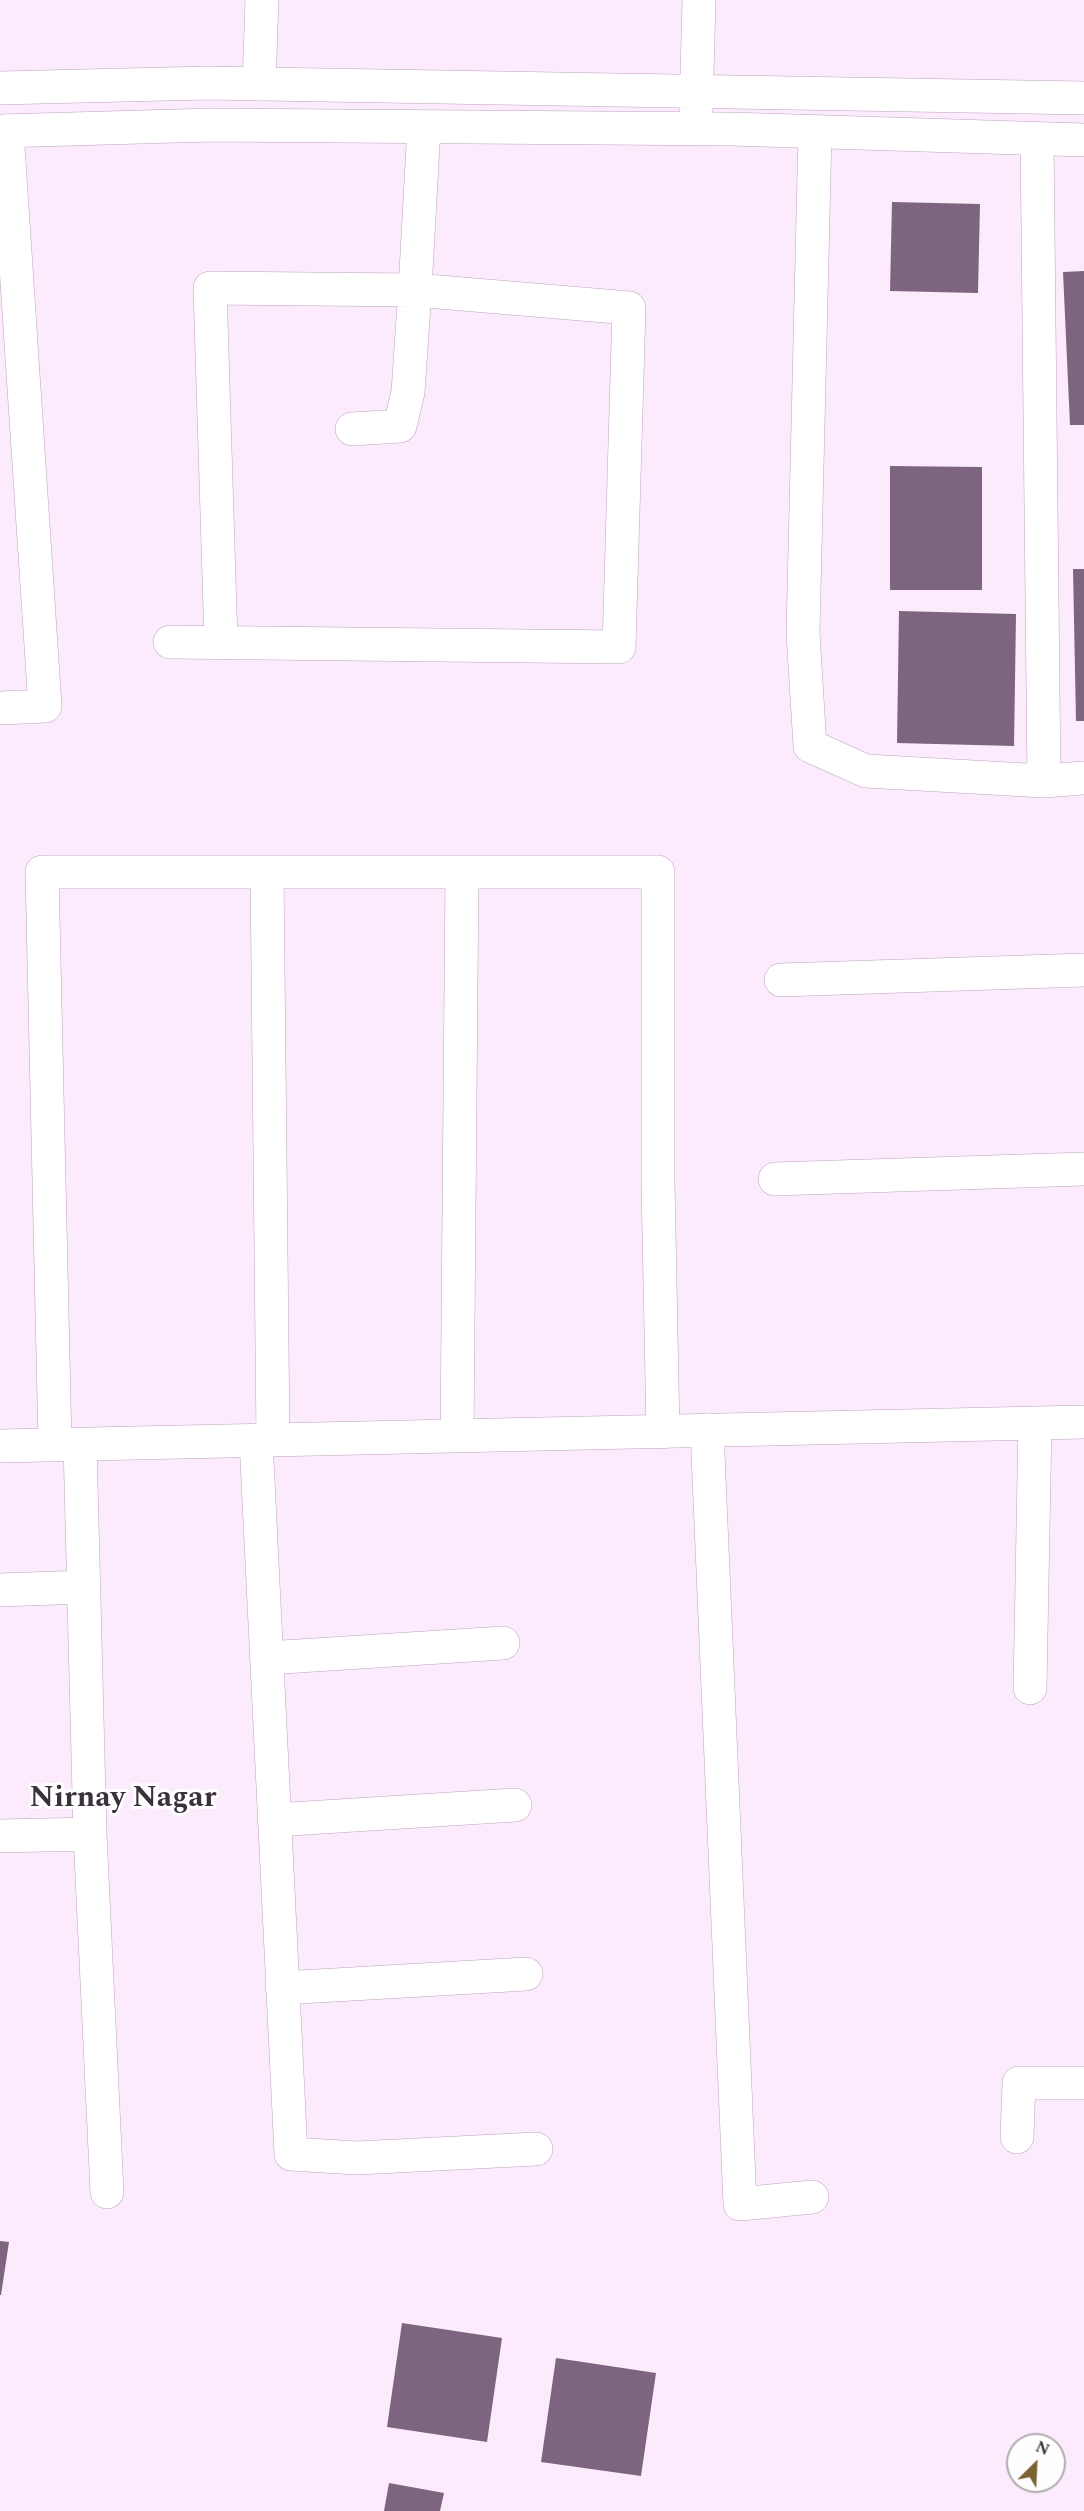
<!DOCTYPE html>
<html>
<head>
<meta charset="utf-8">
<style>
  body { margin:0 }
  #map { position:relative; width:1084px; height:2511px; overflow:hidden; background:#fbebfc; font-family:Spectral,serif }
  canvas { display:block }
  .north { position:absolute; left:1006px; top:2433px; width:60px; height:60px; box-sizing:border-box; background:#fefefe; border:2px solid #b0acb0; border-radius:50%; rotate:24deg; font-size:16px; font-weight:700; line-height:24px; text-align:center; color:#3b313c }
  .north::after { content:''; display:block; margin:auto; width:21px; height:27px; background:#7b6334; clip-path:polygon(50% 0,100% 100%,50% 72%,0 100%) }
</style>
</head>
<body>
<div id="map">
<canvas width="1084" height="2511"></canvas>
<div class="north">N</div>
</div>
<script>
const c = document.querySelector('canvas').getContext('2d');
c.lineJoin = 'round';
function fill(path, color) {
  c.fillStyle = color;
  c.fill(path, 'evenodd');
}
function trace(path, color, width, dash) {
  c.strokeStyle = color;
  c.lineWidth = width;
  c.lineCap = dash ? 'butt' : 'round';
  c.setLineDash(dash || []);
  c.stroke(path);
}
function drawText(font, color, halo, rows, align = 'center') {
  c.font = font + ' Spectral,serif';
  c.lineWidth = 6;
  c.setLineDash([]);
  c.textBaseline = 'middle';
  c.strokeStyle = halo;
  c.fillStyle = color;
  for (const [text, x, y, turn = 0] of rows) {
    c.save();
    c.translate(x, y);
    c.rotate((+turn || 0) * Math.PI / 180);
    c.textAlign = isNaN(turn) ? turn : align;
    if (halo) c.strokeText(text, 0, 0);
    c.fillText(text, 0, 0);
    c.restore();
  }
}
fill(new Path2D(`
  M892,202L980,204L978,293L890,291Z
  M1084,271V425H1070L1063,272Z
  M890,466L982,467V590H890Z
  M1073,569H1084V721H1076Z
  M899,611L1016,614L1014,746L897,743Z
  M0,2241L9,2242L1,2295H0Z
  M402,2323L502,2338L487,2442L387,2427Z
  M556,2358L656,2373L641,2476L541,2462Z
  M389,2483L444,2493L440,2511H384Z`), '#7d657f');
const street = new Path2D(`
  M259,84L262,0
  M815,132L803,633L810,746L866,771L1044,781L1084,778
  M1037,139L1044,781
  M170,642L619,647L629,308L415,290L424,127
  M221,642L210,288L415,290L408,392L400,426L352,429
  M0,708L45,706L7,131
  M267,872L273,1440
  M781,980L1084,970
  M775,1179L1084,1169
  M707,1430L740,2204L812,2197
  M457,1436L462,872
  M256,1440L291,2154L357,2158L536,2149
  M55,1444L42,872H658V1182L663,1432
  M80,1444L90,1834L107,2192
  M0,1446L1084,1422
  M0,1590L84,1587
  M267,1658L503,1643
  M1030,1688L1035,1423
  M274,1820L515,1805
  M0,1836L90,1834
  M282,1988L526,1974
  M1017,2137L1019,2083H1084`);
const secondary = new Path2D(`
  M0,88L207,83L1084,98
  M696,112L699,0
  M0,131L211,125L731,129L1084,140`);
trace(street, '#bda3bf', 34);
trace(secondary, '#bda3bf', 34);
trace(street, '#fff', 33);
trace(secondary, '#fff', 33);
drawText('bold 30px', '#3b313c', '#fefefe', [
  ["Nirnay Nagar",123,1800]
]);
</script>
</body>
</html>
